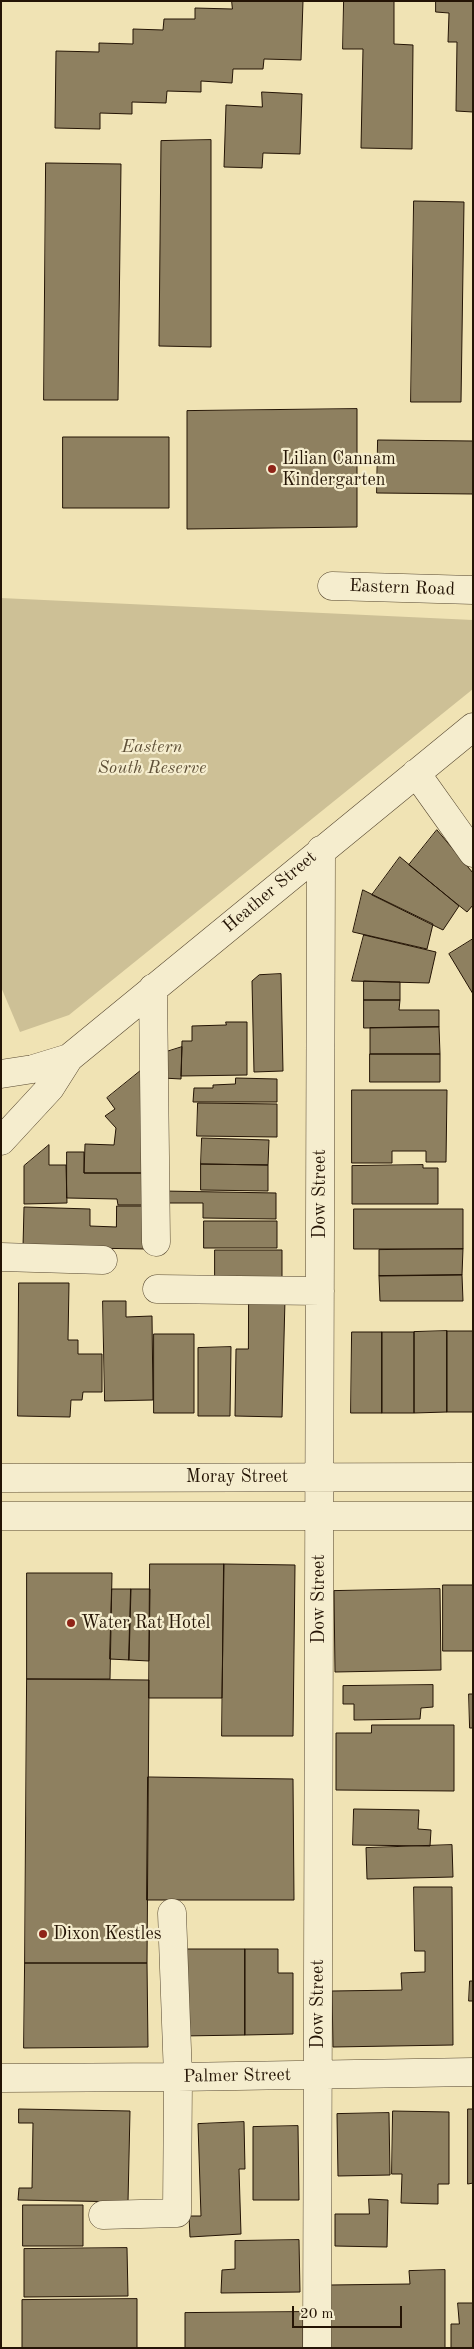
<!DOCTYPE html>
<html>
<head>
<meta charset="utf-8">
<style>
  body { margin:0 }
  #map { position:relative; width:474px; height:2349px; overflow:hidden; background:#f0e3b4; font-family:"Old Standard TT",serif }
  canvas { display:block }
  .frame { position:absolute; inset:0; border:2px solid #241405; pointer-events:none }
  .scale { position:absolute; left:292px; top:2306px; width:110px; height:22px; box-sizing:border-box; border:2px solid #241405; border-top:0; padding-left:6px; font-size:15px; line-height:18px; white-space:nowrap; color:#241405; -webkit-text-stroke:4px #f5edce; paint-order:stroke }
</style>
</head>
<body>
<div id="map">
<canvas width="474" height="2349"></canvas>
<div class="frame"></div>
<div class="scale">20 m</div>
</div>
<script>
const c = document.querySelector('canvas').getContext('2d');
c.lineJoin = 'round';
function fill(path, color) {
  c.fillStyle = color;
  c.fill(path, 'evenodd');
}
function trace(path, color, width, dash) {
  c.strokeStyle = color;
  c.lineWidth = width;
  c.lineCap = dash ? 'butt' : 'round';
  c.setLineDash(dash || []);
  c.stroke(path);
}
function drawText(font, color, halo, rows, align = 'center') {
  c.font = font + ' "Old Standard TT",serif';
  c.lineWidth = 4.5;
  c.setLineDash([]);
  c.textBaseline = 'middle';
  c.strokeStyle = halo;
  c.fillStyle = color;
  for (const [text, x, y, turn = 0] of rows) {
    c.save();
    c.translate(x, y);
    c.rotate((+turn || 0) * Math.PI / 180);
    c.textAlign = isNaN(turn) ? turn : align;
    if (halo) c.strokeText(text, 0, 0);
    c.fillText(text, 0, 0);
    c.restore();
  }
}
fill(new Path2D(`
  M1,598L473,620V689L69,1015L20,1032L1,987Z`), '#cdc096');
const building = new Path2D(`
  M232,1H303L301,60L264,59L263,69H233L232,83L201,81V92L167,91L166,103L132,102V114L100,113V129L55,128L56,51L99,52V43L133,44V29L163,30L164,19H195V8L232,9Z
  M344,1H394V44L413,45L412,149L361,148L363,49H343Z
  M436,1H473V112L456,111L457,42H448L449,13L436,12Z
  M262,92L302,94L300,154L263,153L262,168L224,167L226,105L262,107Z
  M211,140V347L159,346L161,141Z
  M46,163L121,164L118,400H44Z
  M414,201L464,202L461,402H411Z
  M357,409V527L187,529V411Z
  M63,437H169V508H63Z
  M378,440L473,441V494L377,493Z
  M437,830L473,873V905L467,912L409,865Z
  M400,857L459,906L443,930L372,895Z
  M363,890L433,924L427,949L353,932Z
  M364,935L436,952L429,983L352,981Z
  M473,939V994L449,954Z
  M281,974L283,1071L254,1072L252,981L259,975Z
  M364,981L400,982V1000H364Z
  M364,1000H400L399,1010H439V1027L364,1028Z
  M226,1022H247V1075L181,1076L182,1041H192V1026L226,1025Z
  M439,1027L440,1054H370V1028Z
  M182,1047L181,1079L163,1078V1053Z
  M370,1054H440V1082H370Z
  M144,1068L143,1173H84L85,1144L114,1145L116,1128L105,1116L115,1109L107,1098Z
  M236,1078L277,1079V1102H193L194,1088H213V1085L235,1084Z
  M352,1090H447L446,1162H426V1151H392V1163H352Z
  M198,1103L277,1104V1137L197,1136Z
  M202,1138L269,1140L268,1165L201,1164Z
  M49,1145V1165H66L67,1203L24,1204V1166Z
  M67,1152H84V1173H143L144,1205H118L117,1199L67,1198Z
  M201,1164L268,1165V1191L201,1190Z
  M423,1165V1168H438V1204H352V1166Z
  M163,1191L276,1193V1219L203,1218V1203H163Z
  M117,1206H147V1249L23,1247L24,1207L90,1209V1226L116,1227Z
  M354,1209H463V1249H354Z
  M204,1221H277V1248H204Z
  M463,1249L462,1275L379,1276V1250Z
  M215,1250H282V1282H215Z
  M462,1275L463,1301H380L379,1276Z
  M19,1283H69L68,1340H78V1354H102V1392H83L82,1400H71L70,1417L18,1416Z
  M249,1298L285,1299L282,1417L235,1416L236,1349H248Z
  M103,1301H126V1317L152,1316L153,1400L105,1401Z
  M447,1331V1412L414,1413V1332Z
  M447,1331H473V1412H447Z
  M352,1332H382V1413H351Z
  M382,1332H414V1413H382Z
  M154,1334H194V1413H154Z
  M231,1347L230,1416H198V1348Z
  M150,1564H224L222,1698H149Z
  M224,1564L295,1565L293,1736H222Z
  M27,1573H112L110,1679H27Z
  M443,1585H473V1651H443Z
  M112,1589H131L129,1660L110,1659Z
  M131,1589H150L149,1661L129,1660Z
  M440,1589L441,1670L335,1672L334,1591Z
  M27,1679L149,1680L147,1963H25Z
  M433,1685V1707L421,1708L420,1719L354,1720V1704H343V1686Z
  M469,1694H473V1728H470Z
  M372,1725H454V1791L336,1790V1733H371Z
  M148,1777L293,1779L294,1900H147Z
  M354,1809L419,1810L418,1829L431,1830L430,1846L353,1845Z
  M452,1845L453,1877L367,1879L366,1848Z
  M414,1887H452L453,2045L333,2047L332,1991L402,1990L401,1973L425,1972V1951H415Z
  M181,1949H245V2035L182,2036Z
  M245,1949H278V1973H293V2034L245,2035Z
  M25,1963H147L148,2047L24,2048Z
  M470,1981H473V2001H469Z
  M19,2109L130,2111L128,2202L18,2200L19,2188H32L33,2123H19Z
  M468,2109H473V2183L468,2184Z
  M393,2111L449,2112V2184H438V2204L401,2203L402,2174H392Z
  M389,2113L390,2175L338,2176L337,2114Z
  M244,2122L245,2169H239L241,2234L190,2237L189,2216H201L198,2124Z
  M298,2126L299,2200H253V2127Z
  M369,2199L388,2200L387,2247L335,2246V2214H369Z
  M23,2205H83V2246H23Z
  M299,2240L300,2292L221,2293L222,2270L235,2269V2241Z
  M127,2248L128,2296L24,2297V2249Z
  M445,2270V2348H330V2285L410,2284L409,2271Z
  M137,2299V2348H22V2300Z
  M458,2303H473V2348H451V2324H459Z
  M303,2312V2348H185V2313Z`);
fill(building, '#8e8060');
trace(building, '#241405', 1);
const minor = new Path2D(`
  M332,586L473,590
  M416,773L473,853
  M153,988L156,1242
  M1,1074L33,1069L69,1058
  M1,1141L50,1088L69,1058L473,727
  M1,1257L103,1260
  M157,1289L320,1291
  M1,1478L473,1477
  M1,1516H473
  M1,2078L178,2077L473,2072
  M103,2215L177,2213L178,2077L172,1913
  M317,2348L321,850`);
trace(minor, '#574831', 29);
trace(minor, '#f5edce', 28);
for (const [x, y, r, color] of [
  [272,469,5,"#8f2418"],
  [71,1623,5,"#8f2418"],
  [43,1934,5,"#8f2418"]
]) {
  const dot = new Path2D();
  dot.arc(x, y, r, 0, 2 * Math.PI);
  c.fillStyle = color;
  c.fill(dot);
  trace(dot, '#f5edce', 2);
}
drawText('18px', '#241405', '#f5edce', [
  ["Lilian Cannam",282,459],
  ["Kindergarten",282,480],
  ["Water Rat Hotel",81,1623],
  ["Dixon Kestles",53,1934]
], 'left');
drawText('18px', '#241405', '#f5edce', [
  ["Eastern Road",402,588,2],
  ["Heather Street",270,892,-40],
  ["Dow Street",320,1194,-90],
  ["Moray Street",237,1477],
  ["Dow Street",319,1599,-90],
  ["Dow Street",318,2004,-90],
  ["Palmer Street",237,2076,-1]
]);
drawText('italic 18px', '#5f5038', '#f5edce', [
  ["Eastern",152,747],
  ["South Reserve",152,768]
]);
</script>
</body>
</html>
